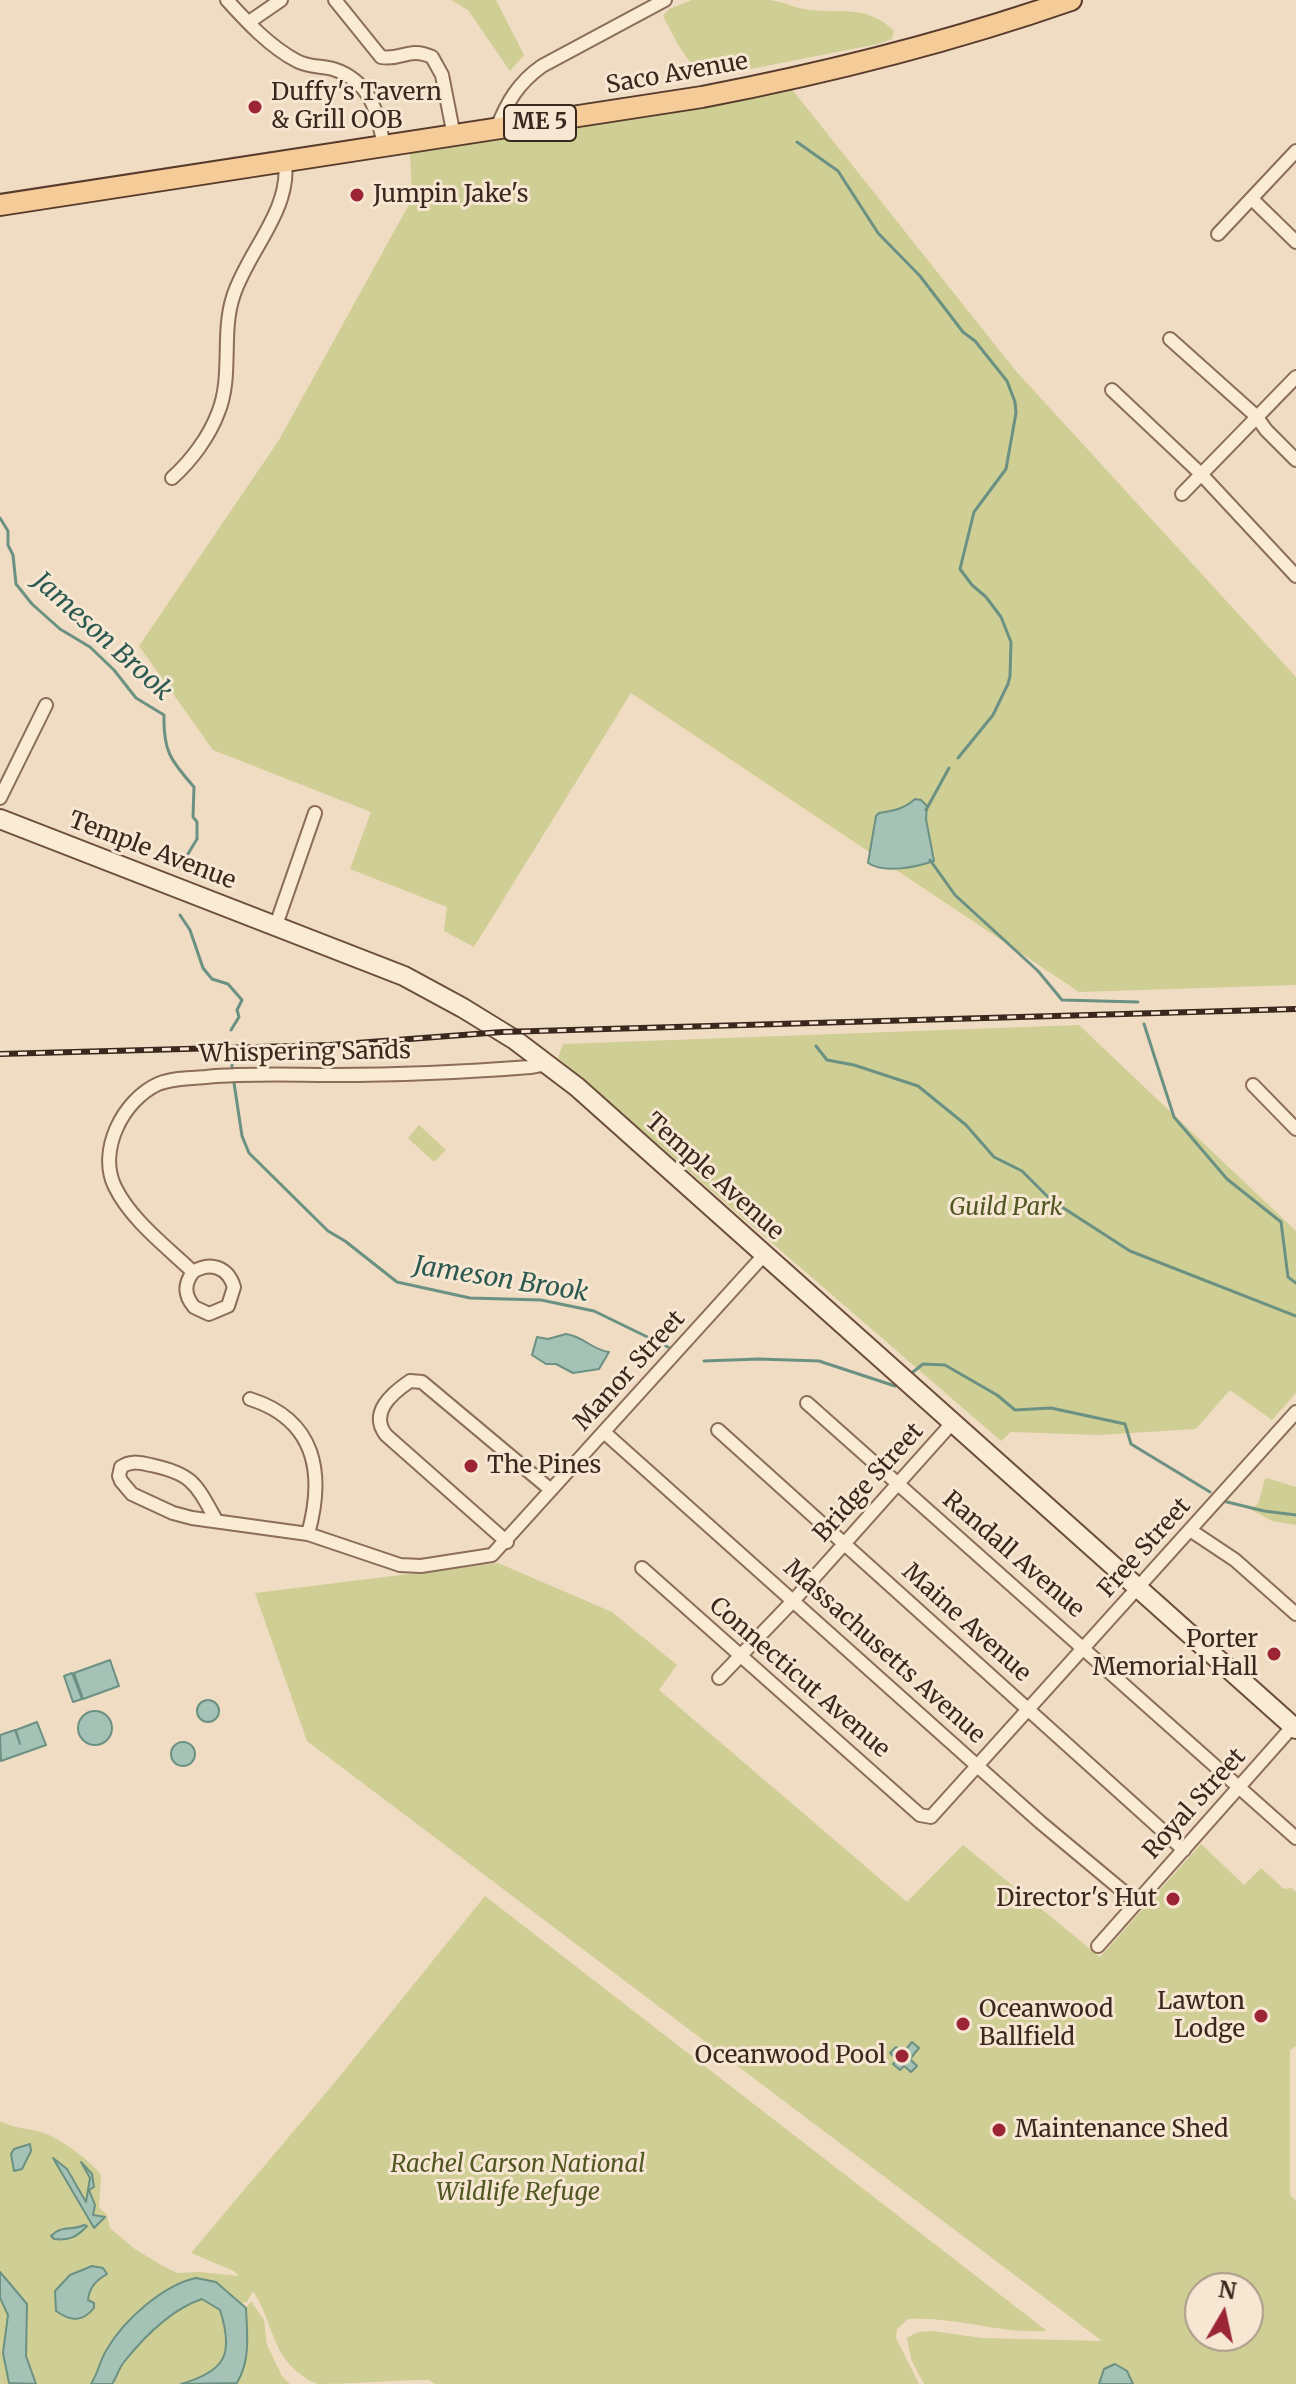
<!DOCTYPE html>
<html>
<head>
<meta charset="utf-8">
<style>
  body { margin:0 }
  #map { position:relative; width:1296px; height:2384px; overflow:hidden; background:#f0dcc2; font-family:Merriweather,serif }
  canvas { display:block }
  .north { position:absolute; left:1184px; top:2272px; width:80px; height:80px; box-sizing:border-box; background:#f7e7d2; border:2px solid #ab9a8a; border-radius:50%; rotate:9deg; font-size:22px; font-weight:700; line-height:32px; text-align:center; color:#3a271d }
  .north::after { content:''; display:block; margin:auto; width:28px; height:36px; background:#9c2535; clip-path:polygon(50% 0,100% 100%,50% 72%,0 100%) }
</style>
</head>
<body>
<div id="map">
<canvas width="1296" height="2384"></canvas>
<div class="north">N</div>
</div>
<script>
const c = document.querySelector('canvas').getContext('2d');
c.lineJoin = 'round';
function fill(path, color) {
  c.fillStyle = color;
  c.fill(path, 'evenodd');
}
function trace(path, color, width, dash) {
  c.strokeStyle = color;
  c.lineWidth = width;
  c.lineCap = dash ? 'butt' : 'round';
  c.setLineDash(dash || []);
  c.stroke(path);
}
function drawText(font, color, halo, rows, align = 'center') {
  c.font = font + ' Merriweather,serif';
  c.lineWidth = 6;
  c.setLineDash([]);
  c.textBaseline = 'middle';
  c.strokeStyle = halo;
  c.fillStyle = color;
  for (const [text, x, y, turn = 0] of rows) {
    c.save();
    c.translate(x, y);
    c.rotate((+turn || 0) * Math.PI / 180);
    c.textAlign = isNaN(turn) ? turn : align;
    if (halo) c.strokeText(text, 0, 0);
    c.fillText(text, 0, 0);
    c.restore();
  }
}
fill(new Path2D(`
  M451,0H496L524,55L510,71L468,10Z
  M692,0C717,0 744,0 769,0C782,1 796,9 811,10C844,14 866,4 894,31L892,39L878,44L715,76C687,71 676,39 663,16L669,9Z
  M787,83L1015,370L1296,677V985L1079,992L631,693L474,947L444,931L447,907L350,869L371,812L213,750L139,646L279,440L412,199L410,152L610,118Z
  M1079,1025L1296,1231V1393L1272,1420L1230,1390L1196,1429L1098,1435L1011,1432L1001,1441L558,1058L563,1044Z
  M419,1125L446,1150L434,1162L408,1138Z
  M1267,1478L1296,1487V1525L1272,1521L1252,1510L1259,1502L1264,1481Z
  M498,1563L612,1612L677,1665L659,1690L907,1902L963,1845L1100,1957L1201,1844L1244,1885L1261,1868L1284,1889L1291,1888L1296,1892V2046L1290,2050V2195L1296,2201V2384H1133L1130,2376L1104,2369L1099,2384H924L911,2359L907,2338L918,2332L932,2331L982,2338L1102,2341L307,1741L255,1593ZM1200,2288H1248V2336H1200Z
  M485,1896L1047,2331C1000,2334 955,2316 908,2319L897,2329L896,2338L919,2384H435L429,2380C397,2380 349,2384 318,2384C304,2380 288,2365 281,2353C270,2333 266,2310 253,2291L247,2302L242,2303C232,2296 224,2285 212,2281C175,2270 124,2320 106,2349C100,2361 97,2373 91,2384H36L26,2356L27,2304L0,2272V2121C13,2128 23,2128 37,2131C55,2134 90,2160 101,2175L99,2207L107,2215L110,2228L135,2249L161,2265L177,2273L200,2272L239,2276L234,2271L191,2253L335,2082ZM54,2159L67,2169L87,2203L89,2190L94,2205L92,2215L105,2217L94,2227ZM61,2228L85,2229L69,2240L54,2239L52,2233ZM92,2266L103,2268L107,2274C96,2279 89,2287 88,2299L93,2303L89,2313C76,2318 65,2323 56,2309L55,2292L70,2275Z
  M0,2289L7,2296L19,2384H0Z
  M193,2292L228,2307L229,2366L207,2384H102L109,2368Z
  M251,2301L264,2320L267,2345L282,2376L290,2384H235L248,2353L246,2308Z`), '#cfce95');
const water = new Path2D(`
  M915,799L921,800L927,806L926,819L934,861C916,867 885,874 868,863L876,816L879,813C893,811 904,809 915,799Z
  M566,1334C583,1336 592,1350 609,1352L599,1369L573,1373L556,1364H546L532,1355L537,1337L548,1339Z
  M110,1660L119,1686L83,1699L74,1673Z
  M72,1673L82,1699L73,1702L64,1676Z
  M197 1711a11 11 0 1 1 22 0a11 11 0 1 1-22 0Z
  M78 1728a17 17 0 1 1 34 0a17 17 0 1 1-34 0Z
  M37,1722L46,1745L1,1761L0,1735L15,1730L20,1744L16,1730Z
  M171 1754a12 12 0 1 1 24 0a12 12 0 1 1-24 0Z
  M912,2042L919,2048L910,2059L917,2066L911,2072L904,2066L900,2070L893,2064L897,2060L890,2053L896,2047L903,2053Z
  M30,2144L31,2151L22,2169L14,2171L11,2154L14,2149Z
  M53,2158L67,2169L86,2202L90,2178L81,2162L92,2174L94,2187L89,2190L95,2205L93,2215L105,2217L94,2228Z
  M84,2225L87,2226C77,2237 69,2241 54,2239L51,2236C60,2225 72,2231 84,2225Z
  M92,2266L103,2268L107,2274C97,2280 89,2287 88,2300L94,2303V2308C82,2323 70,2321 56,2311L55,2291L70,2275Z
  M0,2272L27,2304L26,2356L36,2384L9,2383L3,2353L8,2315L0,2298Z
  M196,2278L216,2282L246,2308C247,2335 251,2359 237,2383L181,2384C226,2371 234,2354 220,2310L202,2299C172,2309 144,2337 124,2362C119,2368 117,2377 112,2384H91C98,2373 100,2360 107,2349C124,2320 163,2285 196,2278Z
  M1115,2364L1127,2371L1133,2384H1099L1104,2369Z`);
fill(water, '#a4c2b6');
trace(water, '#6b9183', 2);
trace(new Path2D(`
  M797,142L838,171L878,233L920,276L963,332L975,341L1007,381L1015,402L1016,413L1006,469L974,512L960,569L972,585L986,597L1001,617L1011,642L1010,676L1008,684L993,715L958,758
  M0,518L8,531V545L13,555L16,584L32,604L60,629L90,647L114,670L136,698L164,715C163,751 171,761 194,787L193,817L197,822V839L180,867
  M926,810L949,768
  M930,860L955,895L1038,971L1062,1000L1138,1002
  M180,915L190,930L203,968L212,979L228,984L242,1000L237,1010L239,1017L231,1030
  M1144,1024L1174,1117L1227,1179L1281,1222L1288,1277L1296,1283
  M816,1046L827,1060L854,1065L918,1086L966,1125L994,1157L1022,1171L1051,1200L1130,1251L1296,1316
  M232,1067V1058
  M234,1083L242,1136L249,1153L328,1231L345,1241L397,1282L470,1298L541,1300L594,1311L668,1347
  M704,1361L759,1359L819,1361L895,1386
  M913,1372L923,1364L945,1365L997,1395L1015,1410L1051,1408L1125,1424L1131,1444L1210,1492
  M1223,1501L1264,1511L1296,1515`), '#6b9183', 3);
const street = new Path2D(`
  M227,0C247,22 270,47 297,61C308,67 321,66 333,69C371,81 378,113 384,147
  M335,0L381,57C401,61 409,46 432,57L442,75L454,136
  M249,22L281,0
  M496,130C507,102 518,83 542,66L665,0
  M1252,199L1296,242
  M1218,234L1296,151
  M1170,339L1256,416L1266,430L1296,460
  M1112,390L1201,474L1296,576
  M172,478C191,461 209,437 218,413C233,377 221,334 233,297C247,252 291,211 285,162
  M1182,494L1296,377
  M0,798L46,705
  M276,925L315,813
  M1253,1085L1296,1129
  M193,1272C210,1261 228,1267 234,1287L228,1306L209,1314L194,1307C184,1295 184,1284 193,1272C167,1247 131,1220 115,1187C97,1151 123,1100 158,1084C173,1078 190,1078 206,1077C250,1073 290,1075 334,1075C399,1075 465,1072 530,1067L547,1064
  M250,1399C316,1420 325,1473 308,1534
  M807,1403L1296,1838
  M718,1430L1184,1850
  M605,1433L1040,1822L1136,1902
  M216,1520C196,1484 193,1474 151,1465C140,1463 131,1460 121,1467L119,1476L121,1481L132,1494L173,1513L192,1518L308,1534L400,1565L421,1566L492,1555L764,1255
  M1190,1530L1235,1560L1296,1614
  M507,1542L386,1435C369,1413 391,1394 410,1381L422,1382L551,1490
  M642,1568L920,1815L931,1817L1296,1412
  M719,1678L794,1600L953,1422
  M1098,1946L1293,1726`);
const secondary = new Path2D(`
  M0,819L404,976L463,1008L515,1040L577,1087L1296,1729`);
const primary = new Path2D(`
  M0,205L702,97C827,73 950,42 1071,0`);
trace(street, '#8b6d58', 16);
trace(secondary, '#6c4e3b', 22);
trace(primary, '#583b2d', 24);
trace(street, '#faebd5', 12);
trace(secondary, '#faebd5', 18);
trace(primary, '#f5cc98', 20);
const rail = new Path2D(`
  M0,1054L330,1045L502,1032L1296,1009`);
trace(rail, '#3a271d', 6);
trace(rail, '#f7e7d2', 3, [9]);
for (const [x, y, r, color] of [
  [255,107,8,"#9c2535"],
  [357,195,8,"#9c2535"],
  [471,1466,8,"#9c2535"],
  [1274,1654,8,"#9c2535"],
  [1173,1899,8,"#9c2535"],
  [1261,2016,8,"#9c2535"],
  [963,2024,8,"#9c2535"],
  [902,2056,8,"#9c2535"],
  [999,2130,8,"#9c2535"]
]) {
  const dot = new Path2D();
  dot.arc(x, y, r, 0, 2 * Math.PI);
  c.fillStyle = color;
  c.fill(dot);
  trace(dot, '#f7e7d2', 3);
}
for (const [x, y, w] of [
  [540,123,72]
]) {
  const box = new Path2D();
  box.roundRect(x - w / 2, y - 18, w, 36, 6);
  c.fillStyle = '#f7e7d2';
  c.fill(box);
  trace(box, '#3a271d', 2);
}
drawText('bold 22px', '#3a271d', null, [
  ["ME 5",540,123]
]);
drawText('24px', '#3a271d', '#f7e7d2', [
  ["Saco Avenue",677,74,-10],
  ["Temple Avenue",152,851,21],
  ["Whispering Sands",305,1053,-1],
  ["Temple Avenue",714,1177,42],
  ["Manor Street",630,1371,-48],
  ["Bridge Street",869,1483,-48],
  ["Free Street",1145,1548,-48],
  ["Randall Avenue",1013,1555,41],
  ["Maine Avenue",966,1623,42],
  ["Massachusetts Avenue",884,1652,42],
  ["Connecticut Avenue",799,1678,41],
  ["Royal Street",1195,1804,-48]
]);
drawText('24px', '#3a271d', '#f7e7d2', [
  ["Duffy's Tavern",271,93],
  ["& Grill OOB",271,121],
  ["Jumpin Jake's",373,195],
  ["The Pines",487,1466],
  ["Porter",1258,1640,"right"],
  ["Memorial Hall",1258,1668,"right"],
  ["Director's Hut",1157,1899,"right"],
  ["Lawton",1245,2002,"right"],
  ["Lodge",1245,2030,"right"],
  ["Oceanwood",979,2010],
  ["Ballfield",979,2038],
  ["Oceanwood Pool",886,2056,"right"],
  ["Maintenance Shed",1015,2130]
], 'left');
drawText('italic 24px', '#505723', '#f7e7d2', [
  ["Guild Park",1006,1208],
  ["Rachel Carson National",518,2165],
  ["Wildlife Refuge",518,2193]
]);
drawText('italic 26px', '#2c5a51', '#f7e7d2', [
  ["Jameson Brook",102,637,42],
  ["Jameson Brook",501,1280,9]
]);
</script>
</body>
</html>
